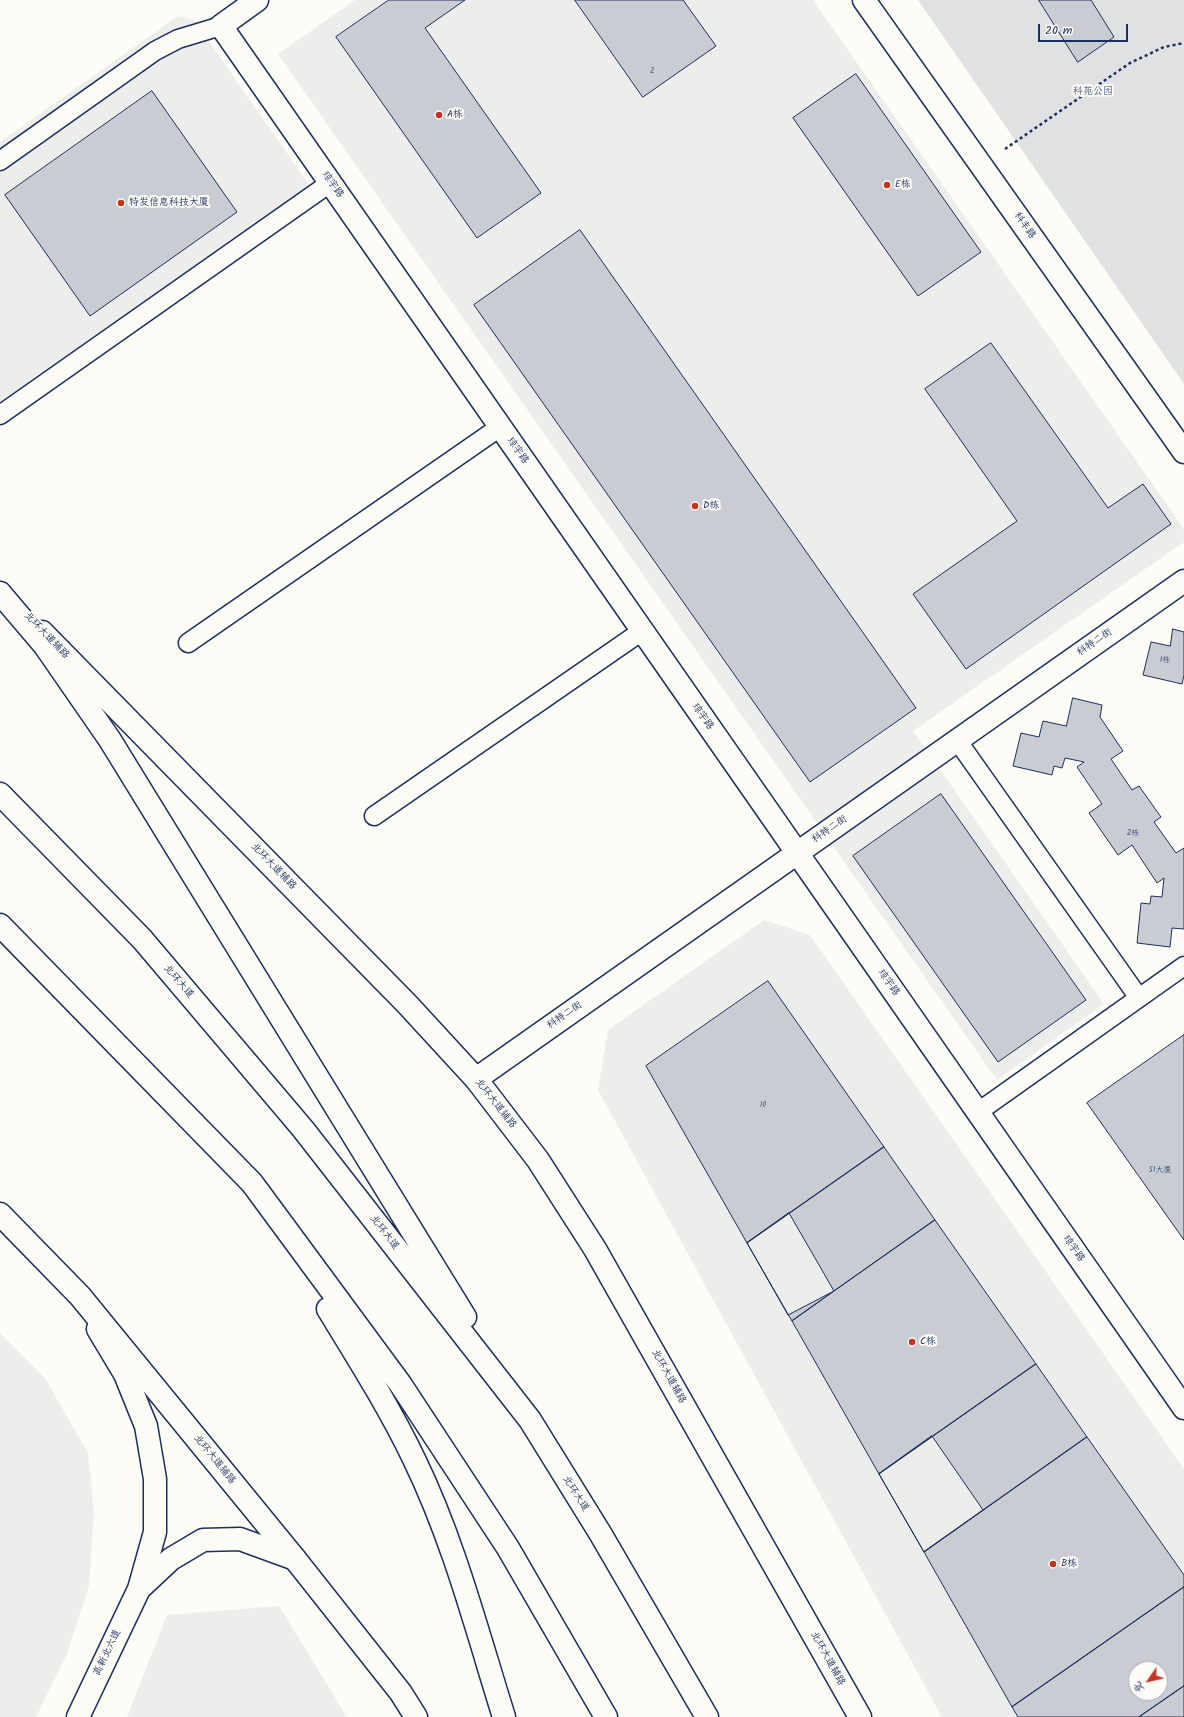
<!DOCTYPE html>
<html>
<head>
<meta charset="utf-8">
<style>
  body { margin:0 }
  #map { position:relative; width:1184px; height:1717px; overflow:hidden; background:#fdfcf7; font-family:Kalam,"LXGW WenKai TC",sans-serif }
  canvas { display:block }
  .north { position:absolute; left:1128px; top:1661px; width:40px; height:40px; box-sizing:border-box; background:#fdfcf7; border:1px solid #a3aaba; border-radius:50%; rotate:236deg; font-size:11px; font-weight:700; line-height:16px; text-align:center; color:#1b2f5e }
  .north::after { content:''; display:block; margin:auto; width:14px; height:18px; background:#c8321e; clip-path:polygon(50% 0,100% 100%,50% 72%,0 100%) }
  .scale { position:absolute; left:1038px; top:24px; width:90px; height:18px; box-sizing:border-box; border:2px solid #1b2f5e; border-top:0; padding-left:5px; font-size:12px; line-height:14px; white-space:nowrap; color:#1b2f5e; -webkit-text-stroke:3px #fdfcf7; paint-order:stroke }
</style>
</head>
<body>
<div id="map">
<canvas width="1184" height="1717"></canvas>
<div class="north">北</div>
<div class="scale">20 m</div>
</div>
<script>
const c = document.querySelector('canvas').getContext('2d');
c.lineJoin = 'round';
function fill(path, color) {
  c.fillStyle = color;
  c.fill(path, 'evenodd');
}
function trace(path, color, width, dash) {
  c.strokeStyle = color;
  c.lineWidth = width;
  c.lineCap = dash ? 'butt' : 'round';
  c.setLineDash(dash || []);
  c.stroke(path);
}
function drawText(font, color, halo, rows, align = 'center') {
  c.font = font + ' Kalam,"LXGW WenKai TC",sans-serif';
  c.lineWidth = 4;
  c.setLineDash([]);
  c.textBaseline = 'middle';
  c.strokeStyle = halo;
  c.fillStyle = color;
  for (const [text, x, y, turn = 0] of rows) {
    c.save();
    c.translate(x, y);
    c.rotate((+turn || 0) * Math.PI / 180);
    c.textAlign = isNaN(turn) ? turn : align;
    if (halo) c.strokeText(text, 0, 0);
    c.fillText(text, 0, 0);
    c.restore();
  }
}
fill(new Path2D(`
  M355,0H813L1184,529V542L913,731L1104,1004L997,1080L278,54Z
  M178,16L194,20L321,202L0,426V142Z
  M764,920L810,935L1184,1469V1717H942L598,1090L608,1030ZM1136,1669H1160V1693H1136Z
  M0,1333L45,1378L88,1453L94,1512L89,1586L67,1654L36,1717H0Z
  M279,1606L347,1717H127L167,1615Z`), '#edeeec');
fill(new Path2D(`
  M918,0H1184V384Z`), '#e0e1e3');
const building = new Path2D(`
  M389,0H465L425,28L541,193L477,238L336,37Z
  M575,0H683L716,46L643,97Z
  M1039,0H1091L1114,37L1078,62Z
  M856,74L981,252L918,296L793,118Z
  M152,91L237,212L90,316L5,195Z
  M580,230L916,708L810,782L474,305Z
  M991,343L1108,508L1143,484L1171,524L966,669L913,594L1017,521L925,389Z
  M1173,629L1184,632V675L1182,684L1143,675L1151,642L1170,646Z
  M1073,698L1102,705L1100,717L1123,751L1111,759L1132,790L1139,786L1161,817L1154,822L1176,853L1184,848V929L1172,928L1170,947L1137,943L1141,903L1150,904L1151,896L1162,897L1164,878L1157,883L1132,845L1118,855L1089,813L1102,804L1077,767L1084,762L1065,758L1062,768L1054,766L1052,775L1013,766L1021,733L1039,737L1043,721L1066,726Z
  M941,794L1086,1000L998,1062L853,856Z
  M768,981L884,1147L747,1243L646,1066Z
  M1184,1035V1240L1087,1103Z
  M884,1147L935,1220L834,1291L788,1315L747,1243Z
  M789,1213L834,1291L792,1321L747,1243Z
  M935,1220L1036,1364L879,1474L792,1321Z
  M1036,1364L1087,1437L924,1552L879,1474Z
  M932,1436L983,1510L924,1552L879,1474Z
  M1087,1437L1184,1575V1587L1012,1707L924,1552Z
  M1184,1587V1686L1139,1717H1018L1012,1707ZM1136,1669H1160V1693H1136Z
  M1184,1686V1717H1139Z`);
fill(building, '#c9ccd3');
trace(building, '#1b2f5e', 1);
const lane = new Path2D(`
  M0,161L155,51L178,39L221,26
  M0,415L330,183
  M188,643L500,427
  M957,740L1139,998
  M374,816L642,631
  M978,1112L1184,966`);
const street = new Path2D(`
  M257,0L221,26L1184,1408
  M476,1079L1184,581`);
const secondary = new Path2D(`
  M864,0L1184,452
  M140,1588L171,1559L203,1540L240,1539L295,1559
  M78,1717L139,1589L155,1532V1479L146,1426L125,1374L98,1329`);
const primary = new Path2D(`
  M42,632L407,1004L476,1079L538,1160L595,1249L860,1717
  M0,1214L80,1296L295,1559L401,1693L416,1717`);
const highway = new Path2D(`
  M0,593L45,646L110,740L465,1317
  M0,794L142,939L303,1129L530,1420L600,1533L707,1717
  M0,925L252,1183L401,1385L508,1548L606,1717
  M328,1309C358,1358 389,1407 414,1459C454,1541 477,1631 504,1717`);
trace(lane, '#1b2f5e', 21);
trace(street, '#1b2f5e', 25);
trace(secondary, '#1b2f5e', 25);
trace(primary, '#1b2f5e', 25);
trace(highway, '#1b2f5e', 25);
trace(new Path2D(`
  M1005,149L1130,63L1164,47L1184,43`), '#1b2f5e', 2.5, [3, 3]);
trace(lane, '#fdfcf7', 18);
trace(street, '#fdfcf7', 22);
trace(secondary, '#fdfcf7', 22);
trace(primary, '#fdfcf7', 22);
trace(highway, '#fdfcf7', 22);
for (const [x, y, r, color] of [
  [439,115,4,"#c8321e"],
  [887,185,4,"#c8321e"],
  [121,203,4,"#c8321e"],
  [695,506,4,"#c8321e"],
  [912,1342,4,"#c8321e"],
  [1053,1564,4,"#c8321e"]
]) {
  const dot = new Path2D();
  dot.arc(x, y, r, 0, 2 * Math.PI);
  c.fillStyle = color;
  c.fill(dot);
  trace(dot, '#fdfcf7', 1.5);
}
drawText('8px', '#46567b', null, [
  ["2",652,72],
  ["1栋",1165,661],
  ["2栋",1133,834],
  ["10",763,1106],
  ["51大厦",1160,1171]
]);
drawText('10px', '#4c5c7f', '#fdfcf7', [
  ["科苑公园",1093,92]
]);
drawText('10px', '#1b2f5e', '#fdfcf7', [
  ["A栋",447,115],
  ["E栋",895,185],
  ["特发信息科技大厦",129,203],
  ["D栋",703,506],
  ["C栋",920,1342],
  ["B栋",1061,1564]
], 'left');
drawText('10px', '#1b2f5e', '#fdfcf7', [
  ["琼宇路",332,185,55],
  ["科丰路",1024,226,55],
  ["琼宇路",517,451,55],
  ["北环大道辅路",46,636,46],
  ["科特二街",1095,643,-35],
  ["琼宇路",702,717,55],
  ["科特二街",830,830,-35],
  ["北环大道辅路",273,867,46],
  ["北环大道",178,982,50],
  ["琼宇路",888,983,55],
  ["科特二街",565,1016,-35],
  ["北环大道辅路",495,1104,52],
  ["北环大道",384,1233,52],
  ["琼宇路",1073,1249,55],
  ["北环大道辅路",668,1377,61],
  ["北环大道辅路",214,1460,51],
  ["北环大道",575,1494,58],
  ["高新北六道",108,1653,-64],
  ["北环大道辅路",827,1659,61]
]);
</script>
</body>
</html>
